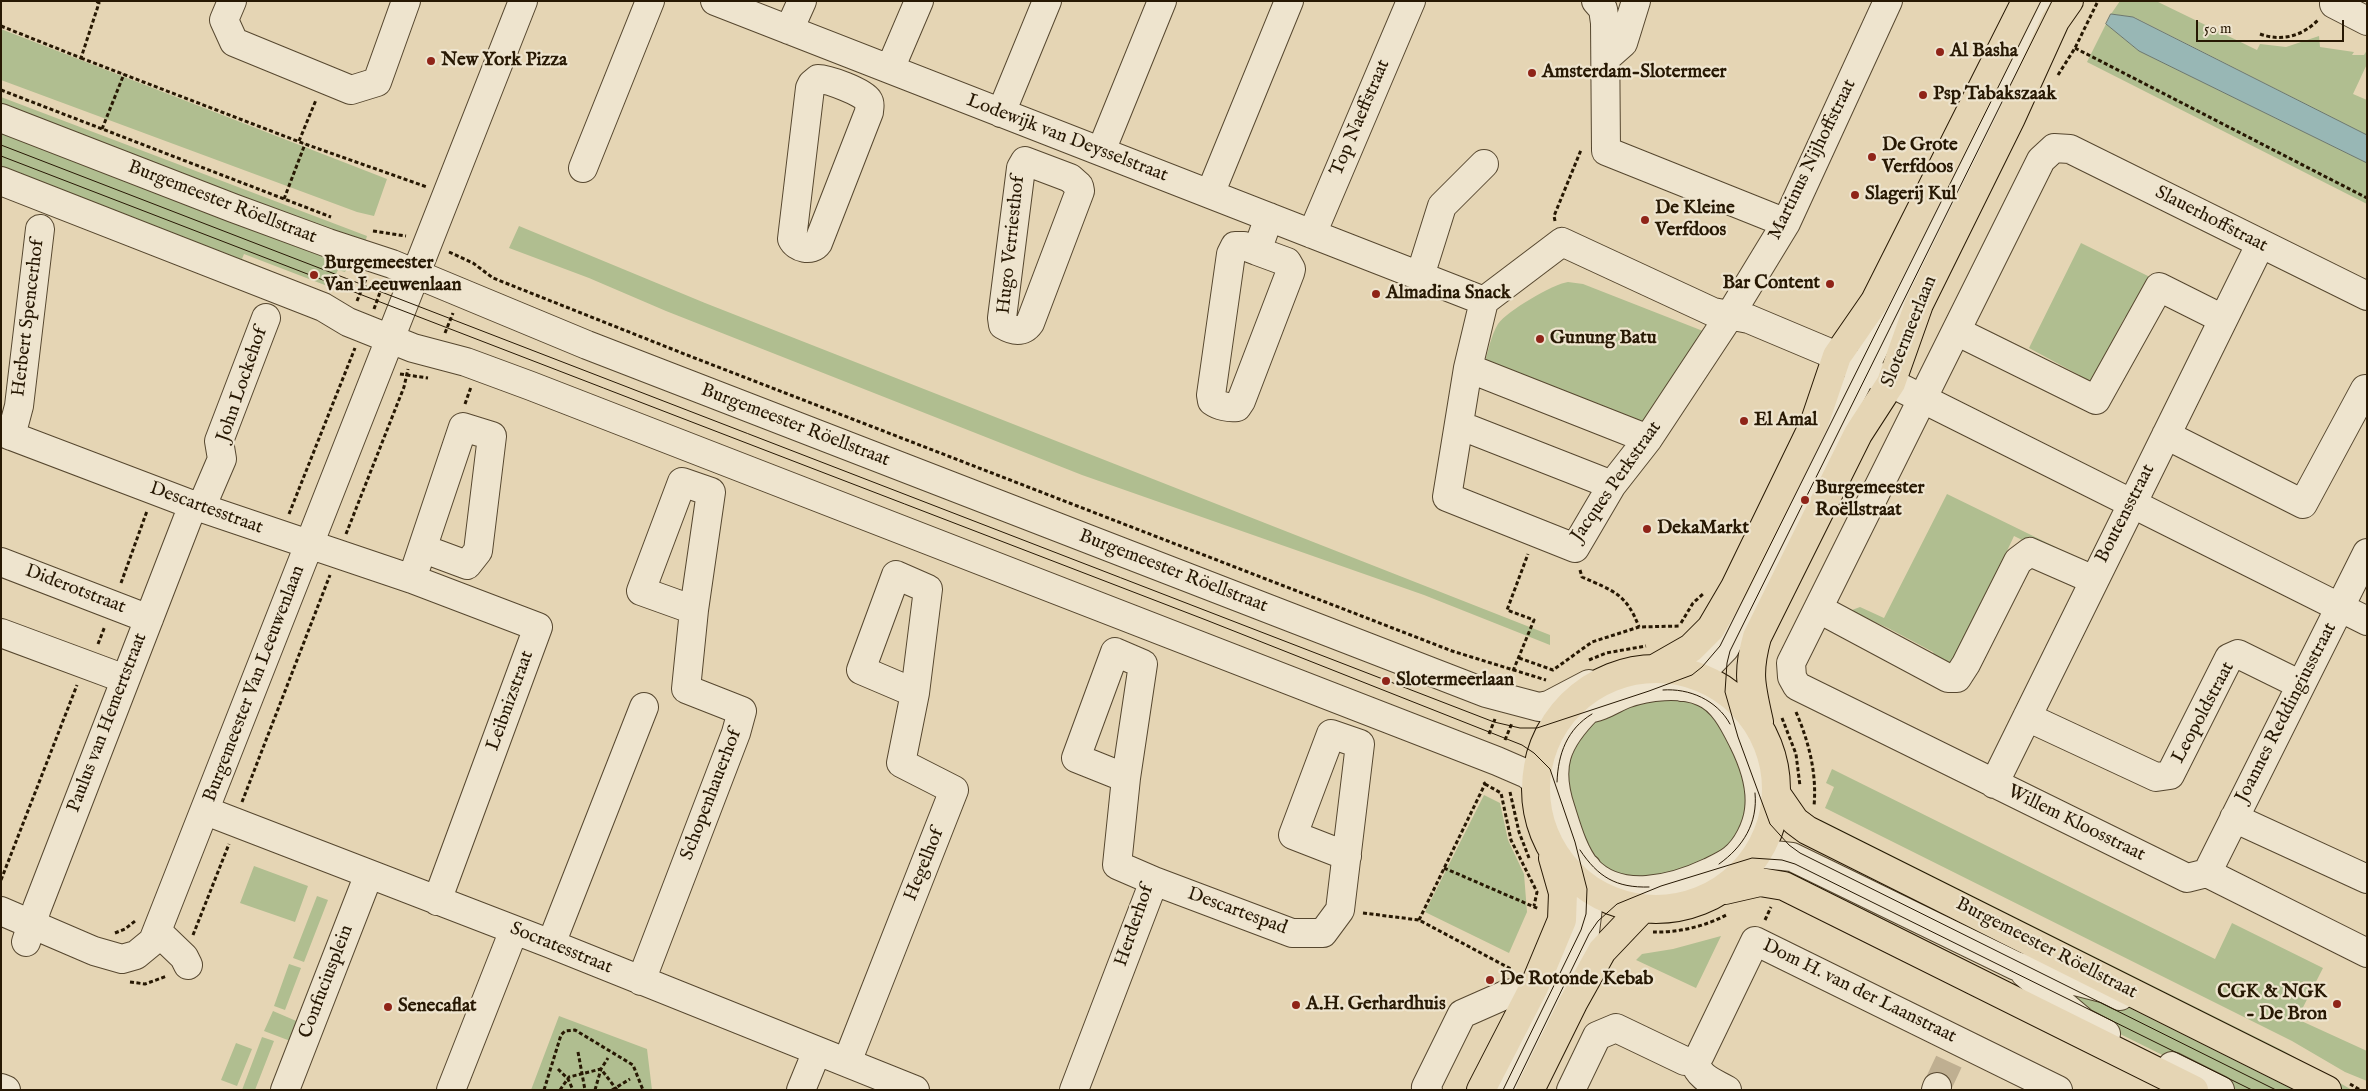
<!DOCTYPE html>
<html>
<head>
<meta charset="utf-8">
<style>
  body { margin:0 }
  #map { position:relative; width:2368px; height:1091px; overflow:hidden; background:#e5d5b4; font-family:"IM FELL English",serif }
  canvas { display:block }
  .frame { position:absolute; inset:0; border:2px solid #271803; pointer-events:none }
  .scale { position:absolute; left:2196px; top:20px; width:148px; height:22px; box-sizing:border-box; border:2px solid #271803; border-top:0; padding-left:6px; font-size:15px; line-height:18px; white-space:nowrap; color:#271803; -webkit-text-stroke:4px #eee4ce; paint-order:stroke }
</style>
</head>
<body>
<div id="map">
<canvas width="2368" height="1091"></canvas>
<div class="frame"></div>
<div class="scale">50 m</div>
</div>
<script>
const c = document.querySelector('canvas').getContext('2d');
c.lineJoin = 'round';
function fill(path, color) {
  c.fillStyle = color;
  c.fill(path, 'evenodd');
}
function trace(path, color, width, dash) {
  c.strokeStyle = color;
  c.lineWidth = width;
  c.lineCap = dash ? 'butt' : 'round';
  c.setLineDash(dash || []);
  c.stroke(path);
}
function drawText(font, color, halo, rows, align = 'center') {
  c.font = font + ' "IM FELL English",serif';
  c.lineWidth = 4.5;
  c.setLineDash([]);
  c.textBaseline = 'middle';
  c.strokeStyle = halo;
  c.fillStyle = color;
  for (const [text, x, y, turn = 0] of rows) {
    c.save();
    c.translate(x, y);
    c.rotate((+turn || 0) * Math.PI / 180);
    c.textAlign = isNaN(turn) ? turn : align;
    if (halo) c.strokeText(text, 0, 0);
    c.fillText(text, 0, 0);
    c.restore();
  }
}
fill(new Path2D(`
  M2120,1H2156L2257,50L2260,44L2286,47L2319,36L2320,47L2354,52L2352,55H2364L2367,50V64L2353,94L2367,100V135L2134,17L2111,14Z
  M2106,24L2139,51L2367,163V204L2087,62Z
  M1,29L387,179L374,216L357,212L1,80Z
  M1,97L367,236L364,246L1,111Z
  M1,124L351,259L345,272L338,270L330,287L244,254L242,259L335,297L341,302L342,305L1,177Z
  M519,226L705,303L1550,635V645L1424,595L1082,475L666,311L589,278L509,248Z
  M2081,243L2152,278L2130,319L2125,317L2101,363L2093,387L2078,380L2079,375L2029,348Z
  M1568,282L1583,284L1703,331L1642,429L1484,365C1488,352 1491,335 1498,324C1507,311 1553,284 1568,282Z
  M1947,494L2068,553L2063,560L2014,536L1993,581L1966,653L1949,666L1937,663L1933,652L1888,628L1845,609L1852,610L1860,607L1884,618Z
  M1654,697L1684,698L1710,710L1723,723L1742,766L1747,809L1738,836L1723,852L1680,873L1632,879L1607,869L1595,859L1584,845L1566,797L1569,751L1598,716Z
  M1832,769L2215,959L2232,923L2323,968L2297,1019L2367,1051V1081L2345,1072L2292,1041L1825,808L1834,787L1826,783Z
  M1484,795L1500,803L1508,840L1524,874L1527,912L1509,953L1425,912Z
  M1821,820L2284,1051L2352,1090H2343L1840,840L1820,828Z
  M254,866L308,886L295,922L240,903Z
  M317,896L328,900L304,962L293,958Z
  M1721,936L1696,988L1636,960L1642,954L1673,949Z
  M289,964L301,968L285,1010L274,1006Z
  M2080,988L2107,997L2294,1090H2233L2106,1027L2072,1004Z
  M273,1011L301,1023L293,1042L264,1031Z
  M559,1016L647,1049L652,1090H531Z
  M262,1037L274,1041L255,1090H242Z
  M236,1043L252,1049L237,1086L221,1080Z`), '#b0be90');
const water = new Path2D(`
  M2111,14L2133,17L2367,135V163L2139,51L2106,24Z`);
fill(water, '#98b7b5');
trace(water, '#6b776e', 1);
trace(new Path2D(`
  M1937,1087L1959,1040`), '#bfaf91', 28, [28, 14]);
const minor = new Path2D(`
  M232,1L224,20L234,42L351,90L377,82L406,1
  M715,1L1484,301L1562,242L1713,312L1749,319L1837,356L2367,621
  M1596,1L1603,9L1605,23L1606,151L1786,223
  M2334,4L2367,21
  M789,30L802,1
  M1606,58L1623,43L1636,1
  M890,69L919,1
  M818,79C828,79 863,92 868,100C871,104 869,108 869,112L818,243C812,252 796,248 792,239L810,88L812,84Z
  M1001,113L1047,1
  M1,118L233,208L328,243L392,264L587,345L1486,693L1539,707L1549,705L1589,684
  M1101,151L1162,1
  M1025,161L1070,178L1079,186L1080,191L1030,323C1023,333 1013,331 1003,325L1002,318L1021,168Z
  M583,168L650,1
  M1,181L323,307L348,322L413,348L466,362L531,386L1497,761L1527,774L1556,797
  M1210,194L1289,1
  M1312,234L1411,1
  M1257,251L1244,246H1235L1231,254L1211,395L1212,401C1219,406 1229,408 1237,407L1241,401L1290,273L1291,269L1287,262L1257,251L1269,217
  M1420,276L1442,206L1484,164
  M2367,296L2070,149L2054,148L2041,160L1791,663L1792,677L1797,686L2187,878L2207,873L2367,953
  M1484,301L1468,368L1447,497L1575,548L1612,485L1648,439L1730,315L1786,223L1888,1
  M1956,331L2096,400L2159,287L2223,319
  M1468,368L1648,439
  M1459,425L1612,485
  M1,432L193,505L412,579L538,627L437,901
  M2166,435L2303,504L2365,389L2367,390
  M11,436L19,406L40,229
  M201,508L222,459L219,441L266,318
  M1,562L149,619
  M412,579L463,427L492,436L478,551L467,565L424,549
  M1819,609L1948,678H1957L1966,664L2018,561L2030,552L2094,580
  M1,633L125,679
  M1682,687L1697,677L1725,648L2047,1
  M1545,708C1559,709 1573,710 1586,709C1600,708 1613,699 1625,694C1647,686 1681,682 1703,692C1723,700 1734,723 1743,741C1753,761 1762,786 1759,810C1757,827 1747,848 1733,859C1727,864 1718,868 1710,872C1674,889 1619,904 1587,869C1574,854 1567,829 1561,810C1546,766 1556,741 1588,709
  M2027,717L2156,777L2170,775L2229,658L2238,654L2301,685
  M1994,784L2260,245
  M206,811L551,944L915,1090
  M2234,818L2367,879
  M1734,859L1755,853L1792,857L2016,966L2106,989L2120,996
  M2207,873L2367,553
  M1154,881L1292,933H1323L1340,910L1360,744L1331,734L1293,835L1347,856
  M1,911L94,951L122,959L136,955L153,941L523,1
  M158,932L184,957L188,965
  M26,942L37,908L193,505
  M551,944L644,707
  M2025,973L2083,1022L2106,1034
  M641,981L736,733L742,711L686,689L694,610L641,591L682,482L711,492L694,610
  M1694,1061L1700,1055L1755,941L2058,1090
  M1694,1061C1699,1078 1713,1082 1727,1090
  M847,1062L954,790L901,763L915,693L861,670L896,575L928,589L915,693
  M2172,1066L2220,1090
  M1,1088L6,1090
  M285,1090L369,874
  M451,1090L514,930
  M801,1090L817,1051
  M1074,1090L1154,881L1117,865L1126,778L1076,758L1115,652L1143,664L1126,778
  M1428,1090L1426,1087L1462,1014L1505,995L1534,987
  M1509,1090L1585,932L1590,891L1587,868
  M1571,1090L1597,1036L1616,1028L1685,1061H1694
  M1936,1090L1937,1087`);
const major = new Path2D(`
  M1656,668L1691,648L1711,628L1735,587L1814,424L1837,356L1875,301L2026,1
  M1536 789a120 120 0 1 1 240 0a120 120 0 1 1-240 0Z
  M1759,722C1751,686 1747,673 1757,637L1858,434L1891,383L1919,304L2011,118L2055,21L2069,1
  M1777,795L1795,821L1807,830L2327,1090
  M1725,890L1760,882L1784,886L2194,1090
  M1481,1090L1534,987L1562,920L1563,893L1553,858
  M1530,1090L1573,1003L1602,951L1641,910`);
trace(minor, '#56472f', 30);
trace(major, '#271803', 30);
trace(new Path2D(`
  M1,26L81,58L99,3L96,1
  M2260,34C2282,42 2303,36 2319,19
  M2075,48L2367,198
  M81,58L305,144L427,187
  M2058,75L2075,48L2098,1
  M1,90L331,217
  M102,129L124,74
  M299,141L316,100
  M284,199L305,144
  M1555,221L1554,216L1581,150
  M373,231L406,236
  M449,252L473,263L493,278L687,355L1452,651L1546,680
  M357,301L366,279
  M374,309L383,284
  M445,333L453,313
  M400,374L428,378
  M465,404L471,387
  M289,514L355,348
  M346,534L404,387L408,369
  M1580,570L1582,577C1613,591 1626,593 1639,627
  M121,583L147,511
  M1681,623L1693,603L1703,594
  M98,644L105,626
  M1519,658L1553,670L1592,642L1639,627L1681,626
  M1589,660L1606,653L1646,646
  M1513,671L1534,620L1507,610L1528,554
  M1796,712C1809,742 1817,774 1814,806
  M1782,718L1796,754L1800,786
  M1489,734L1495,719
  M1505,740L1512,723
  M1485,784L1501,793L1511,840L1537,892L1534,906
  M1510,792L1519,832L1529,858
  M242,802L330,575
  M1444,868L1539,909
  M1,880L77,685
  M1363,913L1419,920L1511,969
  M1419,920L1485,784L1483,781
  M1765,920L1771,907
  M1653,932C1677,933 1707,926 1728,914
  M115,933L125,929L135,921
  M193,935L229,844
  M130,982L145,984L167,976
  M578,1052L585,1090
  M558,1069L568,1079L573,1090
  M2350,1084L2360,1090
  M544,1090L561,1035L565,1031L575,1030L633,1065L643,1090
  M560,1090L569,1077L601,1069L617,1090
  M595,1090L601,1069L608,1058
  M612,1090L630,1079`), '#271803', 3, [4, 2.5]);
trace(minor, '#eee4ce', 28);
trace(major, '#e5d5b4', 28);
trace(new Path2D(`
  M2052,1L1730,651L1727,663L1725,692L1738,737L1770,824L1789,845L1800,853L2276,1090
  M1,145L1494,722L1520,728H1537L1649,691L1692,675L1702,667L1720,646L2041,1
  M1,156L1206,620L1522,745L1534,753L1550,769L1575,842L1587,889L1586,914L1581,930L1503,1090
  M1663,690C1689,688 1717,700 1730,724
  M1557,782C1558,754 1567,729 1592,714
  M1580,850C1598,877 1616,888 1649,887
  M1719,864C1743,847 1758,823 1755,793
  M1513,1090L1589,934L1598,921L1617,904L1661,886L1752,858L1782,860L1795,864L2252,1090`), '#271803', 1);
for (const [x, y, r, color] of [
  [1940,52,5,"#8f2418"],
  [431,61,5,"#8f2418"],
  [1532,73,5,"#8f2418"],
  [1923,95,5,"#8f2418"],
  [1872,157,5,"#8f2418"],
  [1855,195,5,"#8f2418"],
  [1645,220,5,"#8f2418"],
  [314,275,5,"#8f2418"],
  [1830,284,5,"#8f2418"],
  [1376,294,5,"#8f2418"],
  [1540,339,5,"#8f2418"],
  [1744,421,5,"#8f2418"],
  [1805,500,5,"#8f2418"],
  [1647,529,5,"#8f2418"],
  [1386,681,5,"#8f2418"],
  [1490,980,5,"#8f2418"],
  [2337,1004,5,"#8f2418"],
  [1296,1005,5,"#8f2418"],
  [388,1007,5,"#8f2418"]
]) {
  const dot = new Path2D();
  dot.arc(x, y, r, 0, 2 * Math.PI);
  c.fillStyle = color;
  c.fill(dot);
  trace(dot, '#eee4ce', 2);
}
drawText('bold 19px', '#271803', '#eee4ce', [
  ["Al Basha",1950,52],
  ["New York Pizza",441,61],
  ["Amsterdam-Slotermeer",1542,73],
  ["Psp Tabakszaak",1933,95],
  ["De Grote",1882,146],
  ["Verfdoos",1882,168],
  ["Slagerij Kul",1865,195],
  ["De Kleine",1655,209],
  ["Verfdoos",1655,231],
  ["Burgemeester",324,264],
  ["Van Leeuwenlaan",324,286],
  ["Bar Content",1820,284,"right"],
  ["Almadina Snack",1386,294],
  ["Gunung Batu",1550,339],
  ["El Amal",1754,421],
  ["Burgemeester",1815,489],
  ["Roëllstraat",1815,511],
  ["DekaMarkt",1657,529],
  ["Slotermeerlaan",1396,681],
  ["De Rotonde Kebab",1500,980],
  ["CGK & NGK",2327,993,"right"],
  ["- De Bron",2327,1015,"right"],
  ["A.H. Gerhardhuis",1306,1005],
  ["Senecaflat",398,1007]
], 'left');
drawText('19px', '#271803', '#eee4ce', [
  ["Top Naeffstraat",1361,118,-67],
  ["Lodewijk van Deysselstraat",1067,139,21],
  ["Martinus Nijhoffstraat",1813,160,-64],
  ["Burgemeester Röellstraat",222,203,21],
  ["Slauerhoffstraat",2211,220,27],
  ["Hugo Verriesthof",1012,245,-84],
  ["Herbert Spencerhof",29,318,-83],
  ["Slotermeerlaan",1910,332,-68],
  ["John Lockehof",243,385,-71],
  ["Burgemeester Röellstraat",795,426,21],
  ["Jacques Perkstraat",1617,482,-55],
  ["Descartesstraat",206,509,20],
  ["Boutensstraat",2126,514,-63],
  ["Burgemeester Röellstraat",1173,572,21],
  ["Diderotstraat",75,590,21],
  ["Burgemeester Van Leeuwenlaan",255,684,-69],
  ["Leibnizstraat",511,701,-70],
  ["Leopoldstraat",2204,713,-62],
  ["Joannes Reddingiusstraat",2287,713,-63],
  ["Paulus van Hemertstraat",108,723,-69],
  ["Schopenhauerhof",712,795,-69],
  ["Willem Kloosstraat",2076,824,26],
  ["Hegelhof",925,865,-68],
  ["Descartespad",1237,912,20],
  ["Herderhof",1135,926,-71],
  ["Socratesstraat",561,949,22],
  ["Burgemeester Röellstraat",2046,949,27],
  ["Confuciusplein",327,982,-69],
  ["Dom H. van der Laanstraat",1859,992,26]
]);
</script>
</body>
</html>
